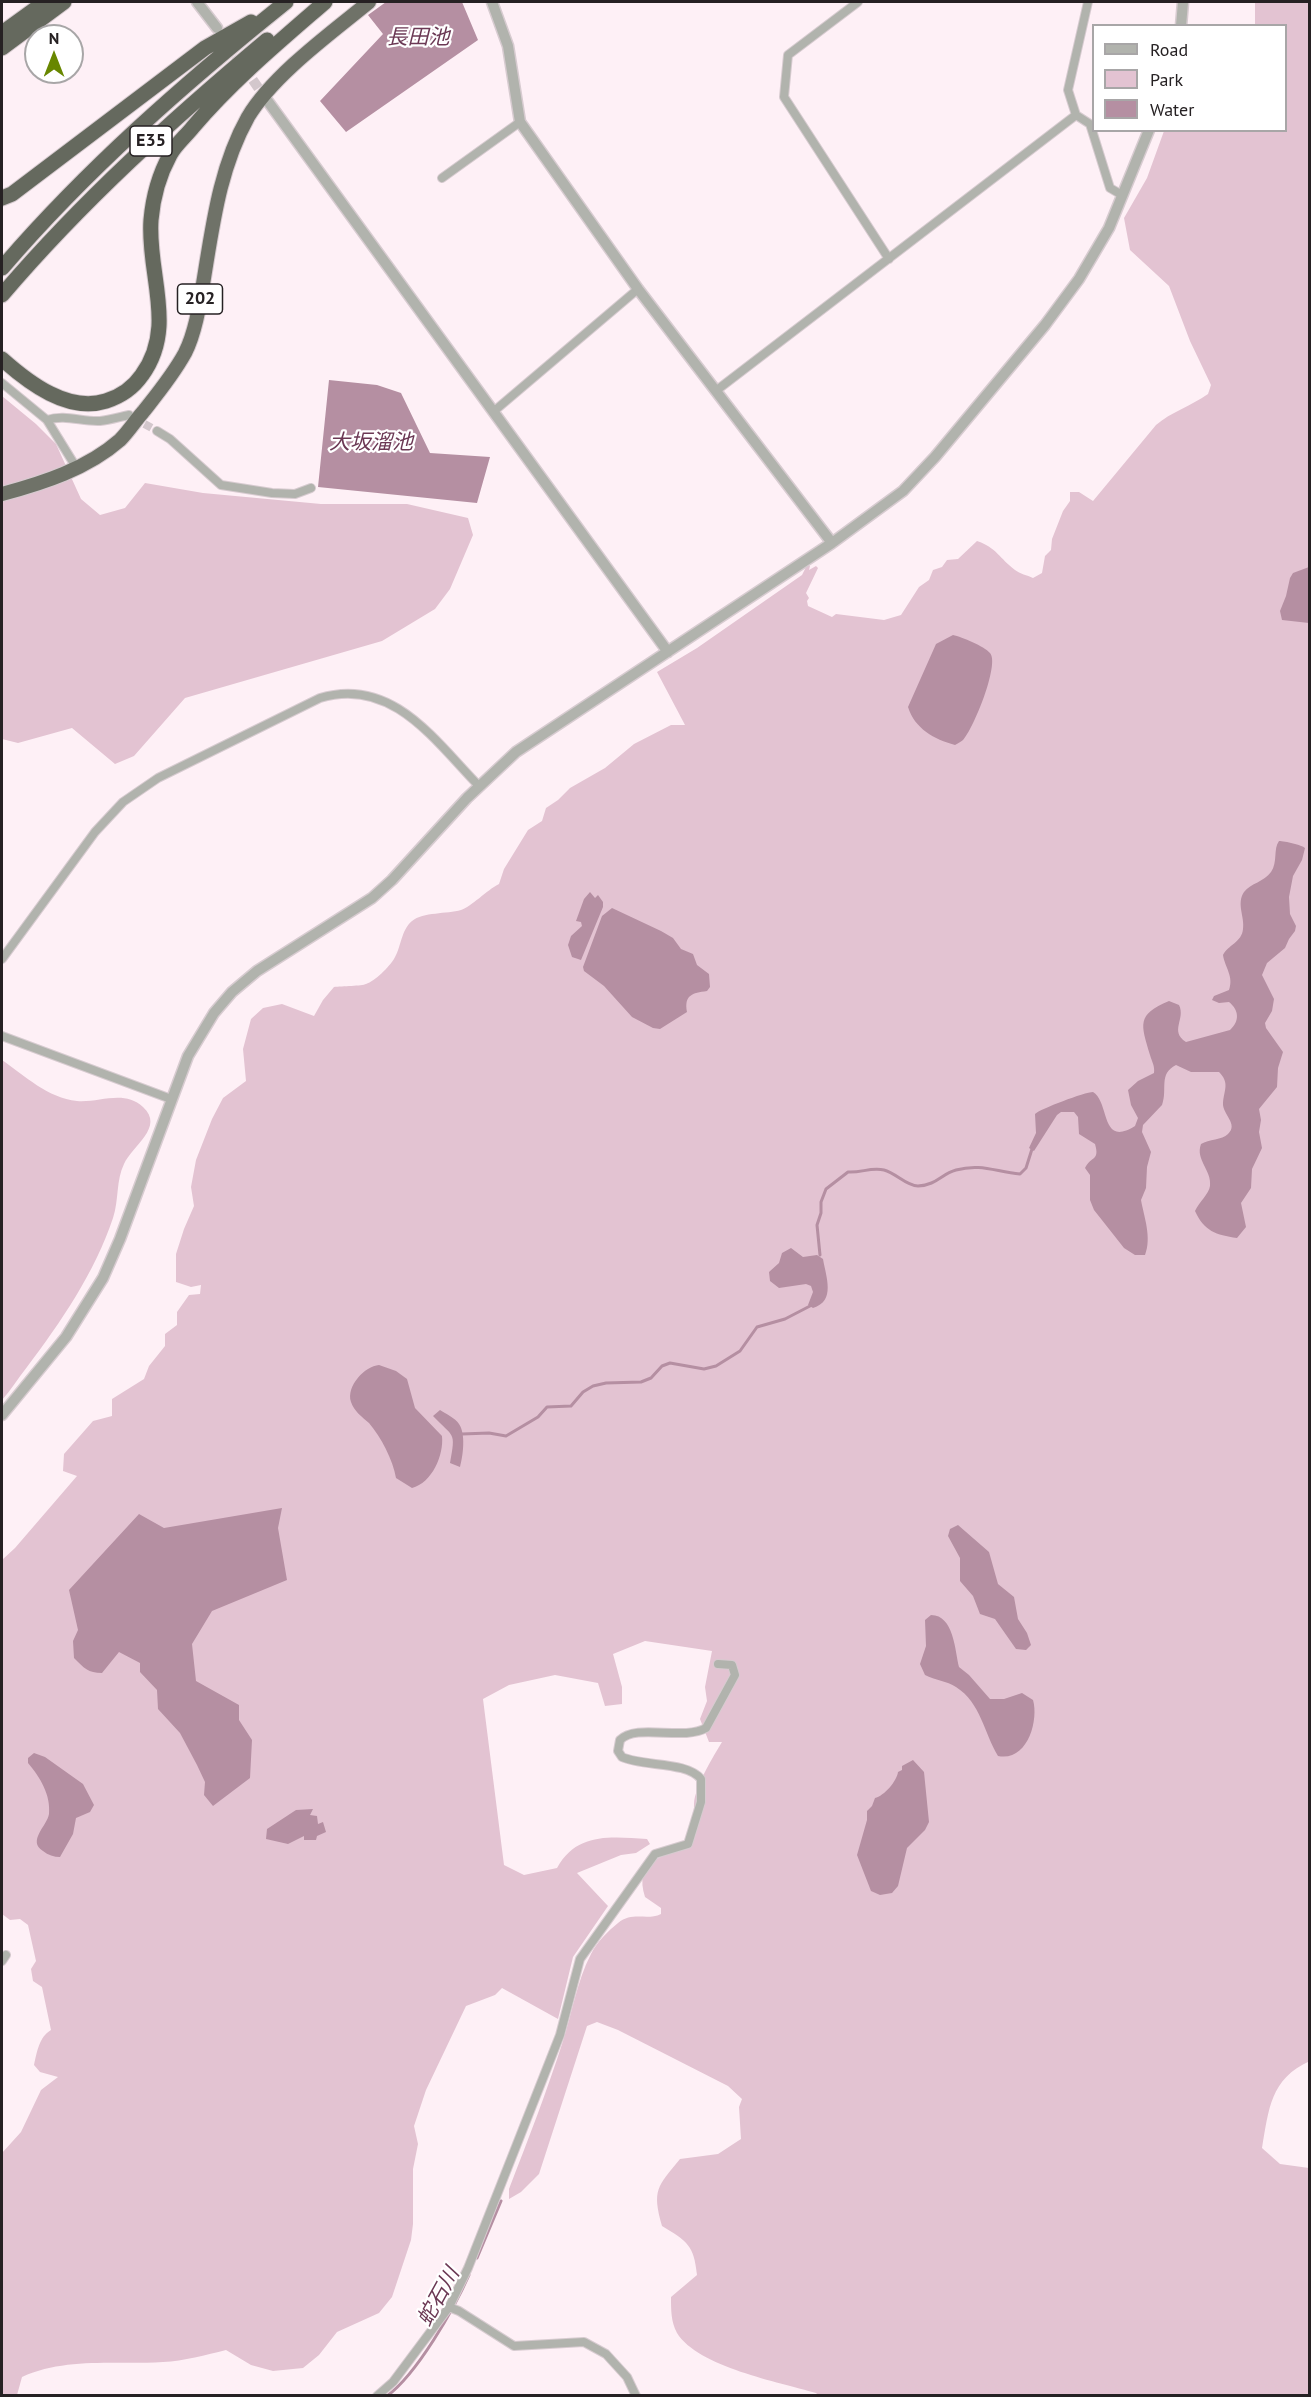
<!DOCTYPE html>
<html>
<head>
<meta charset="utf-8">
<style>
  body { margin:0 }
  #map { position:relative; width:1311px; height:2397px; overflow:hidden; background:#fef0f6; font-family:"PT Sans",sans-serif }
  canvas { display:block }
  .frame { position:absolute; inset:0; border:3px solid #262123; pointer-events:none }
  .legend { position:absolute; left:1092px; top:24px; width:195px; height:108px; box-sizing:border-box; background:#fff; border:2px solid #a8a6a7; margin:0; padding:8px 10px; list-style:none; font-size:18px; color:#262123 }
  .legend li { display:flex; align-items:center; gap:12px; height:30px }
  .legend b { width:30px; border:2px solid #a8a6a7 }
  .north { position:absolute; left:24px; top:24px; width:60px; height:60px; box-sizing:border-box; background:#fff; border:2px solid #a8a6a7; border-radius:50%; rotate:0deg; font-size:16px; font-weight:700; line-height:24px; text-align:center; color:#262123 }
  .north::after { content:''; display:block; margin:auto; width:21px; height:27px; background:#688700; clip-path:polygon(50% 0,100% 100%,50% 72%,0 100%) }
</style>
</head>
<body>
<div id="map">
<canvas width="1311" height="2397"></canvas>
<div class="frame"></div>
<ul class="legend">
<li><b style="height:8px;background:#b1b3ad"></b>Road</li>
<li><b style="height:16px;background:#e3c3d2"></b>Park</li>
<li><b style="height:16px;background:#b58fa2"></b>Water</li>
</ul>
<div class="north">N</div>
</div>
<script>
const c = document.querySelector('canvas').getContext('2d');
c.lineJoin = 'round';
function fill(path, color) {
  c.fillStyle = color;
  c.fill(path, 'evenodd');
}
function trace(path, color, width, dash) {
  c.strokeStyle = color;
  c.lineWidth = width;
  c.lineCap = dash ? 'butt' : 'round';
  c.setLineDash(dash || []);
  c.stroke(path);
}
function drawText(font, color, halo, rows, align = 'center') {
  c.font = font + ' "PT Sans","Noto Sans JP",sans-serif';
  c.lineWidth = 4.5;
  c.setLineDash([]);
  c.textBaseline = 'middle';
  c.strokeStyle = halo;
  c.fillStyle = color;
  for (const [text, x, y, turn = 0] of rows) {
    c.save();
    c.translate(x, y);
    c.rotate((+turn || 0) * Math.PI / 180);
    c.textAlign = isNaN(turn) ? turn : align;
    if (halo) c.strokeText(text, 0, 0);
    c.fillText(text, 0, 0);
    c.restore();
  }
}
fill(new Path2D(`
  M1255,2H1309L1310,2061C1270,2079 1269,2109 1262,2148L1280,2164L1309,2168V2395H818L816,2393C779,2382 698,2367 677,2333C671,2322 671,2310 671,2297L697,2275C694,2245 687,2241 662,2226C652,2190 657,2187 680,2159L718,2154L741,2139L739,2107L742,2099L728,2086L618,2030L597,2022L587,2026L539,2174L521,2192L509,2199V2189C528,2140 547,2091 563,2041C572,2013 577,1981 591,1954C597,1942 608,1931 618,1923C633,1911 647,1921 661,1914V1908L645,1897C634,1861 660,1856 687,1849C703,1822 693,1830 694,1804C695,1786 713,1757 722,1742H709L700,1719L707,1701L705,1687L712,1651L645,1641L613,1654L622,1687V1704L605,1706L598,1683L555,1675L509,1685L483,1699L504,1865L524,1875L557,1868C577,1832 611,1837 647,1839L650,1844L636,1853L621,1855L577,1873L608,1906L573,1957L558,2019L502,1988L495,1995L466,2006L426,2090L414,2126L418,2144L413,2169V2224L411,2240L392,2297L379,2313L337,2332L319,2355L303,2368L273,2371L251,2365L226,2350C206,2355 184,2361 163,2362C116,2365 66,2357 22,2377L17,2395H2V2153L21,2132L41,2090L58,2077L40,2072L34,2065C37,2052 39,2037 51,2030L42,1987L33,1981L31,1969L36,1961L28,1925L20,1919L10,1920L2,1914V1560L15,1548L77,1476L63,1471L64,1454L93,1421L112,1416V1399L144,1379L149,1366L165,1346V1334L177,1325V1312L189,1295L200,1294L201,1285L191,1287L176,1282V1254L184,1229L194,1206L191,1187L196,1160L212,1119L223,1098L246,1081L243,1049L251,1019L263,1008L282,1004L314,1016L323,1000L334,987C342,986 362,986 366,984C375,981 389,967 394,959C401,948 401,930 412,921C423,912 447,914 461,910C471,907 487,890 499,884L504,869L528,830L542,821L546,808L558,800L570,788L605,768L634,744L671,725H685L657,672L697,648L802,575L807,565L810,566L809,570L816,566L818,568L806,593L809,598L807,601L808,606L832,617L836,614L884,620L901,615L919,587L929,580L933,570L942,567L947,560L958,559L977,541C997,548 999,558 1015,570C1020,574 1027,575 1033,578L1042,573L1045,556L1051,550L1052,539L1063,511L1070,501V492H1079L1093,501L1156,425C1171,412 1191,406 1208,394L1211,385L1190,341L1169,286L1130,250L1124,218L1147,178L1164,131L1286,130V26L1255,25Z
  M2,396L36,424L56,444L81,499L100,515L125,508L145,483L203,493L321,504H407L468,518L473,535L450,589L435,609L382,641L185,698L134,756L115,764L72,728L18,743L2,739Z
  M2,1060C25,1076 48,1098 77,1101C99,1103 124,1089 143,1107C165,1127 132,1146 124,1164C116,1180 119,1200 113,1218C95,1272 61,1322 27,1367C18,1378 11,1390 2,1400Z`), '#e3c3d2');
fill(new Path2D(`
  M386,2H462L478,40L346,132L320,101L383,34L368,15Z
  M329,380L377,385L401,393L430,453L490,457L477,503L318,487Z
  M1309,567V623L1282,620L1280,611L1286,596L1290,578L1293,573Z
  M953,635C962,637 984,646 990,653C1000,664 973,730 963,740C961,742 958,743 955,745C934,739 915,729 908,707L936,644Z
  M1279,841C1285,841 1302,845 1305,848L1302,860L1293,876L1289,897L1290,914L1296,926L1295,931L1289,939L1285,948L1267,963L1262,975L1274,999L1272,1011L1265,1023L1266,1028L1283,1052L1278,1068L1277,1087L1259,1109L1261,1120L1259,1132L1262,1148L1252,1169L1251,1188L1241,1203L1246,1227L1237,1238C1216,1235 1204,1231 1195,1211C1199,1202 1209,1194 1210,1186C1212,1170 1195,1160 1201,1144C1209,1139 1222,1140 1228,1134C1239,1124 1222,1114 1223,1103C1224,1090 1230,1083 1219,1072H1191L1176,1065C1158,1074 1168,1089 1162,1105L1143,1125L1142,1132L1151,1152L1147,1167L1146,1188L1141,1200C1144,1217 1152,1237 1145,1255H1135L1124,1248L1094,1210L1090,1200V1175L1085,1168C1091,1156 1100,1161 1095,1144L1079,1134L1078,1117L1074,1112H1061L1057,1115L1034,1151L1029,1148L1036,1133L1035,1114C1040,1109 1085,1092 1093,1092C1110,1102 1100,1148 1135,1126L1138,1118L1131,1105L1128,1090L1138,1081L1154,1073C1155,1066 1152,1062 1150,1055C1141,1024 1136,1015 1169,1001L1179,1005C1186,1019 1169,1031 1186,1042L1230,1030C1240,1021 1239,1010 1229,1002L1219,1003L1212,1000L1214,996L1229,990C1234,976 1225,968 1223,955C1228,945 1242,942 1243,929C1245,917 1236,904 1244,892C1251,883 1264,882 1271,872C1278,862 1273,849 1279,841Z
  M590,892L595,898L598,895L603,902V907L581,960L572,957L568,945L571,936L582,926L581,922L576,921L584,899Z
  M612,908L661,931L673,938L681,949L693,954L697,965L709,974L710,987L707,991C692,993 684,995 687,1012L660,1029L653,1028L632,1017L604,986L584,971L583,967L602,916Z
  M791,1248L803,1257L817,1255L823,1259C826,1277 836,1301 813,1308L808,1305L813,1292L811,1286L806,1284L779,1288L770,1281L769,1272L779,1263L782,1253Z
  M379,1365L396,1371L407,1379L415,1408L442,1436C444,1455 432,1483 412,1488L396,1478C393,1460 381,1437 369,1423C362,1417 354,1411 351,1402C346,1386 365,1366 379,1365Z
  M440,1410C446,1414 455,1418 459,1424C466,1434 463,1456 460,1467L450,1463C456,1431 454,1438 433,1416Z
  M282,1508L278,1528L287,1580L212,1611L192,1644L196,1681L239,1705V1720L252,1740L250,1778L213,1806L204,1795L205,1782L197,1765L180,1733L158,1709L157,1690L140,1672V1663L119,1652L102,1673C88,1673 84,1668 74,1658L73,1641L78,1630L69,1590L139,1514L164,1528Z
  M958,1525L989,1552L998,1584L1014,1597L1018,1619L1027,1633L1031,1645L1026,1650L1016,1649L995,1619L980,1614L973,1596L960,1581V1558L948,1536L950,1529Z
  M931,1615C954,1615 955,1651 959,1667L969,1675L990,1699H1004L1022,1693L1033,1700C1039,1721 1027,1762 998,1756C984,1733 981,1703 956,1687C947,1681 935,1680 925,1675L920,1664L926,1646L925,1620Z
  M34,1753L45,1757L83,1784L94,1805L90,1812L76,1818L73,1834L60,1857C54,1857 48,1855 43,1851C27,1841 47,1826 49,1814C51,1795 40,1777 28,1763V1758Z
  M913,1760L924,1772L929,1822L925,1830L907,1848L898,1886L892,1893L880,1895L871,1891L857,1855L867,1820V1811L872,1806L875,1798C884,1796 897,1781 898,1772L902,1770V1766Z
  M313,1809L310,1815L317,1816L318,1824L323,1822L326,1832L317,1836L316,1840H304V1836L288,1844L266,1839L267,1829L296,1810Z`), '#b58fa2');
trace(new Path2D(`
  M820,1255L817,1225L821,1213V1202L826,1189L848,1172C861,1173 871,1167 884,1170C896,1173 906,1186 918,1186C937,1185 941,1174 956,1170C981,1163 996,1172 1020,1174L1026,1168L1032,1149
  M462,1434L489,1433L506,1436L538,1417L547,1407L571,1406L583,1392L593,1386L606,1383L641,1382L651,1378L662,1366L670,1363L704,1369L716,1366L740,1351L757,1327L785,1319L810,1306
  M477,2258L501,2201
  M387,2396C417,2374 454,2309 469,2275`), '#b58fa2', 3);
trace(new Path2D(`
  M134,418L157,431`), '#d3c7cc', 8, [8, 4]);
trace(new Path2D(`
  M227,43L264,96`), '#d3c7cc', 10, [10, 5]);
const minor = new Path2D(`
  M858,2L788,55L784,97L889,259
  M1088,2L1068,90L1076,115L1090,124L1110,188L1122,195
  M442,178L520,122
  M2,383L47,420L76,467
  M717,390L1076,115
  M493,412L638,289
  M47,420C65,414 82,422 100,421C110,420 119,417 129,415
  M157,431L170,439L221,485L272,493L295,494L311,488
  M2,959L95,832L123,802L158,778L320,698C392,676 435,741 479,786
  M2,1036L171,1099
  M2,1961L6,1955
  M449,2307L459,2311L514,2346L584,2342L606,2354L627,2377L636,2396
  M377,2396L393,2382L449,2307L468,2268L560,2035L580,1959L655,1854L688,1844L701,1802V1779C686,1761 644,1767 622,1757L618,1751L620,1740C636,1723 683,1741 706,1728L735,1675L732,1665L718,1664`);
const tertiary = new Path2D(`
  M197,2L217,28
  M492,2L508,46L520,122L638,289L832,543
  M1181,26L1183,2
  M264,96L668,652
  M2,1415L66,1337L103,1278L120,1239L188,1056L214,1013L232,992L257,971L372,898L392,880L467,798L516,752L832,543L903,491L935,457L1045,325L1079,279L1109,228L1149,130`);
const trunk = new Path2D(`
  M2,494C43,483 87,469 120,440C129,431 135,421 143,412C158,393 173,375 185,353C196,331 200,302 204,278C213,223 220,167 248,117C273,75 331,33 369,2`);
const motorway = new Path2D(`
  M2,33L45,2
  M2,48L64,2
  M2,198L12,194L205,48L251,22
  M2,268C86,170 185,83 286,2
  M2,295C82,201 173,119 267,40
  M2,359C29,383 68,413 106,401C122,396 133,388 142,375C177,327 147,274 151,220C153,197 159,175 170,155C175,145 186,136 193,127C232,81 280,41 325,2`);
trace(minor, '#d7cbd0', 10);
trace(tertiary, '#d7cbd0', 13);
trace(trunk, '#d7cbd0', 16);
trace(motorway, '#d7cbd0', 17);
trace(minor, '#b1b3ad', 8);
trace(tertiary, '#b1b3ad', 10);
trace(trunk, '#6f7268', 14);
trace(motorway, '#65695e', 15);
for (const [x, y, w] of [
  [151,141,42],
  [200,299,45]
]) {
  const box = new Path2D();
  box.roundRect(x - w / 2, y - 15, w, 30, 4.5);
  c.fillStyle = '#fff';
  c.fill(box);
  trace(box, '#262123', 1.5);
}
drawText('bold 18px', '#262123', null, [
  ["E35",151,141],
  ["202",200,299]
]);
drawText('italic 21px', '#6b3854', '#fff', [
  ["長田池",418,38],
  ["大坂溜池",371,443],
  ["蛇石川",439,2297,-61]
]);
</script>
</body>
</html>
